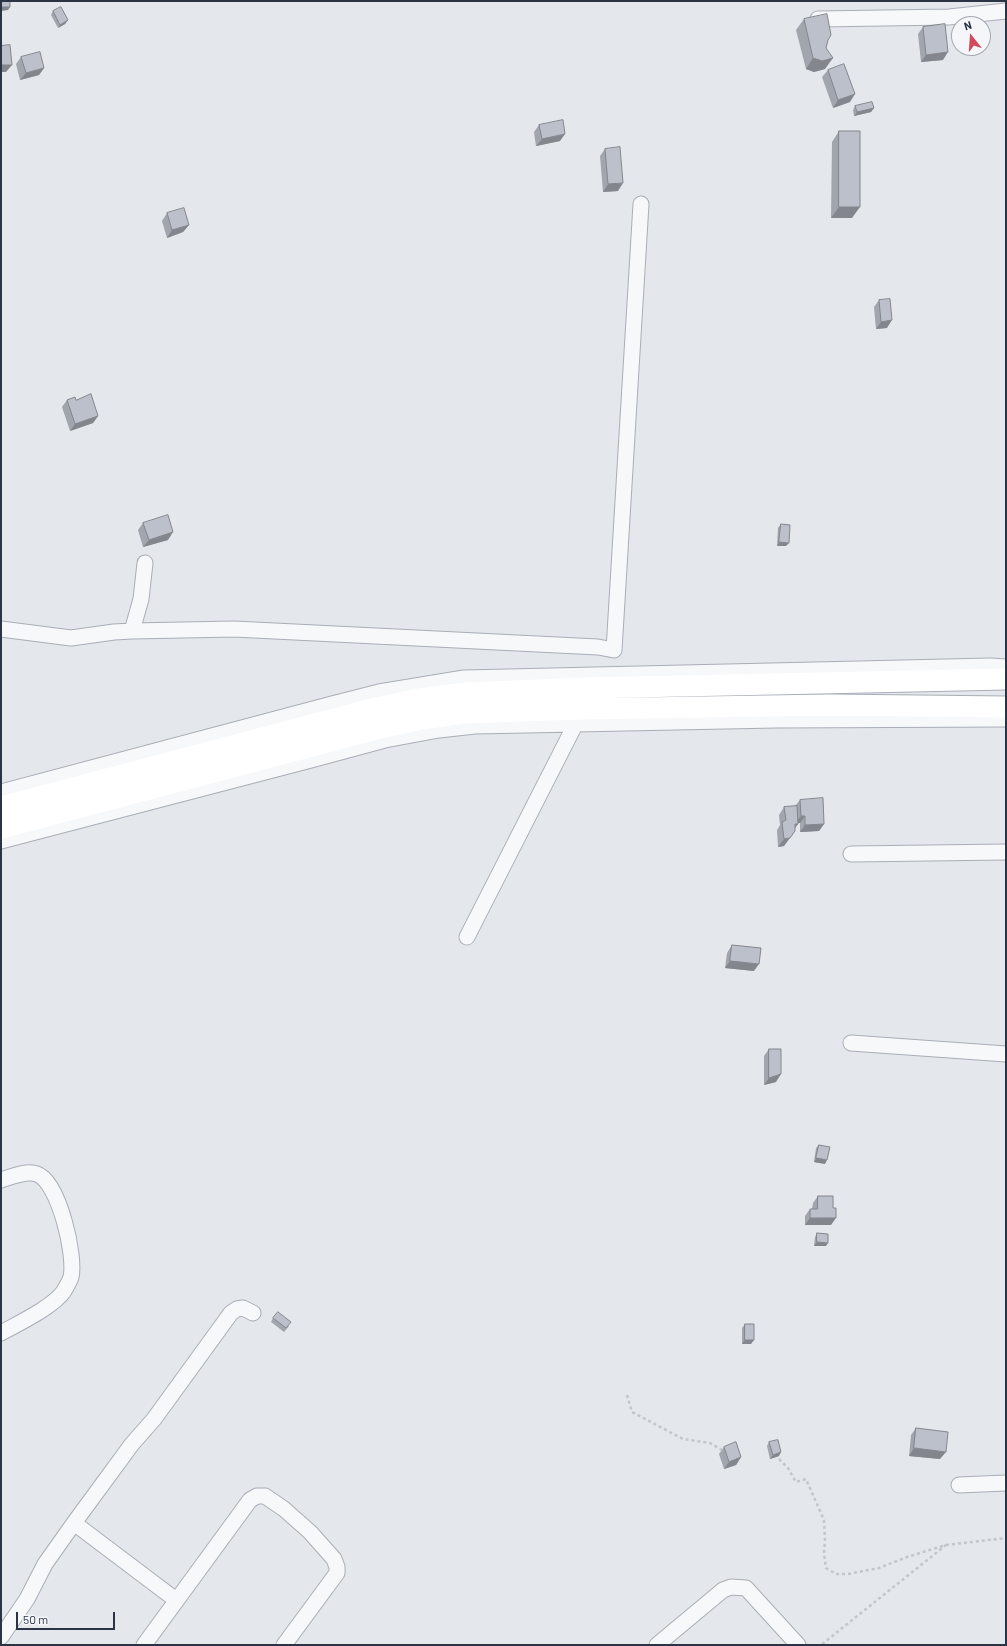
<!DOCTYPE html>
<html>
<head>
<meta charset="utf-8">
<style>
  body { margin:0 }
  #map { position:relative; width:1007px; height:1646px; overflow:hidden; background:#e4e7ec; font-family:Barlow,sans-serif }
  canvas { display:block }
  .frame { position:absolute; inset:0; border:2px solid #2b3445; pointer-events:none }
  .north { position:absolute; left:951px; top:16px; width:40px; height:40px; box-sizing:border-box; background:#f4f6f9; border:1px solid #a4a8b1; border-radius:50%; rotate:343deg; font-size:11px; font-weight:700; line-height:16px; text-align:center; color:#2b3445 }
  .north::after { content:''; display:block; margin:auto; width:14px; height:18px; background:#d1495b; clip-path:polygon(50% 0,100% 100%,50% 72%,0 100%) }
  .scale { position:absolute; left:16px; top:1612px; width:99px; height:18px; box-sizing:border-box; border:2px solid #2b3445; border-top:0; padding-left:5px; font-size:12px; line-height:14px; white-space:nowrap; color:#2b3445; -webkit-text-stroke:3px #f4f6f9; paint-order:stroke }
</style>
</head>
<body>
<div id="map">
<canvas width="1007" height="1646"></canvas>
<div class="frame"></div>
<div class="north">N</div>
<div class="scale">50 m</div>
</div>
<script>
const c = document.querySelector('canvas').getContext('2d');
c.lineJoin = 'round';
function trace(path, color, width, dash) {
  c.strokeStyle = color;
  c.lineWidth = width;
  c.lineCap = dash ? 'butt' : 'round';
  c.setLineDash(dash || []);
  c.stroke(path);
}
function fill(path, color) {
  c.fillStyle = color;
  c.fill(path, 'evenodd');
}
const street = new Path2D(`
  M818,19L949,17L1006,11
  M145,563L141,599L132,631L234,629L598,647L614,650L641,204
  M1,629L71,638L114,632L132,631
  M1,792L332,704L379,692L464,678L990,666L1006,667
  M1,841L311,760L385,740L439,730L475,726L776,720L1006,719
  M851,854L1006,852
  M467,937L579,717
  M851,1043L1006,1054
  M1,1180C11,1177 26,1170 37,1174C59,1182 76,1256 71,1277C70,1281 66,1287 64,1291C53,1307 19,1323 1,1333
  M959,1485L1006,1483
  M74,1523L176,1600
  M1,1637L27,1599L45,1564L74,1523L132,1444L154,1419L231,1313L237,1309L243,1308L253,1313
  M144,1645L250,1500L257,1496H265L284,1509L310,1532L334,1559L337,1567V1573L284,1645
  M657,1645L723,1590L731,1587L746,1588L798,1645`);
const secondary = new Path2D(`
  M1,807L376,708L419,699L466,693L586,688L1006,679
  M1,828L380,728L422,719L464,713L582,709L829,705L1006,707`);
trace(street, '#a9aeb7', 17);
trace(secondary, '#a9aeb7', 23);
trace(new Path2D(`
  M627,1395L632,1412L683,1439L710,1443L722,1450
  M779,1459L788,1468L796,1482L806,1479L824,1520L825,1540L824,1553L826,1568L836,1574H848L879,1568L907,1557L946,1545L821,1645
  M946,1545L1006,1538`), '#c2c5cb', 2.5, [3, 3]);
trace(street, '#f7f8fa', 15);
trace(secondary, '#fff', 21);
fill(new Path2D(`
  M53,11L68,20L65,24L58,28L51,15Z
  M804,19L828,40L826,48L825,69L814,72L806,69L796,30Z
  M923,27L943,60L921,62L918,34Z
  M21,57L44,68L39,75L20,80L16,64Z
  M828,70L850,102L833,108L822,77Z
  M855,106L874,108L871,112L854,116L853,110Z
  M539,125L560,141L536,146L534,132Z
  M839,131L852,218H831L832,142Z
  M605,149L618,191L603,192L600,156Z
  M167,213L189,225L183,232L167,238L162,221Z
  M879,300L887,328L876,329L874,307Z
  M67,400H76L98,416L93,423L70,431L62,407Z
  M143,523L168,540L143,547L138,530Z
  M781,524L786,546H777L778,528Z
  M800,800L824,824L819,831L800,832V823H798L784,846L778,847L777,830L780,825L779,815L784,807L795,806Z
  M732,945L754,971L725,968L727,953Z
  M769,1049L776,1082L764,1085V1056Z
  M819,1145L825,1164L814,1162L816,1148Z
  M818,1196L831,1225H805V1216L810,1209H812L813,1203Z
  M817,1233L826,1246H814L815,1237Z
  M273,1318L289,1326L284,1332L271,1322Z
  M745,1324L751,1344H742V1328Z
  M916,1428L940,1459L909,1456L911,1435Z
  M769,1442L779,1456L770,1459L767,1446Z
  M724,1447L741,1457L736,1465L724,1469L719,1454Z`), '#a1a5ae');
fill(new Path2D(`
  M2,7H10L8,10L1,11V9Z
  M68,20L65,24L58,28L60,25Z
  M948,52L943,60L921,62L926,55Z
  M813,58H833L825,69L814,72L806,69Z
  M1,65H12L6,72H1Z
  M44,68L39,75L20,80L26,73Z
  M855,94L850,102L833,108L838,100Z
  M874,108L871,112L854,116L857,112Z
  M565,134L560,141L536,146L542,139Z
  M623,183L618,191L603,192L608,184Z
  M839,207H860L852,218H831Z
  M189,225L183,232L167,238L172,230Z
  M892,320L887,328L876,329L881,322Z
  M98,416L93,423L70,431L75,424Z
  M173,532L168,540L143,547L149,540Z
  M779,542L789,543L786,546H777Z
  M801,816H805L800,823H795Z
  M795,824H798L793,831Z
  M824,824L819,831L800,832L805,825Z
  M790,838L784,846L778,847L784,839Z
  M730,961L759,964L754,971L725,968Z
  M781,1074L776,1082L764,1085L769,1078Z
  M816,1158L827,1160L825,1164L814,1162Z
  M810,1218H836L831,1225H805Z
  M817,1242L828,1243L826,1246H814Z
  M745,1340H754L751,1344H742Z
  M914,1448L946,1452L940,1459L909,1456Z
  M781,1452L779,1456L770,1459L773,1455Z
  M741,1457L736,1465L724,1469L729,1462Z`), '#83868d');
const building = new Path2D(`
  M1,1H10V7H2Z
  M61,7L68,20L60,25L53,11Z
  M827,14L831,35L828,40L826,48L833,58L822,61L813,58L804,19Z
  M945,24L948,52L926,55L923,27Z
  M10,45L12,65H1V46Z
  M40,52L44,68L26,73L21,57Z
  M844,64L855,94L838,100L828,70Z
  M872,102L874,108L857,112L855,106Z
  M563,120L565,134L542,139L539,125Z
  M839,131H860V207H839Z
  M620,147L623,183L608,184L605,149Z
  M184,208L189,225L172,230L167,213Z
  M890,299L892,320L881,322L879,300Z
  M91,394L98,416L75,424L67,400L75,397L76,400Z
  M168,515L173,532L149,540L143,523Z
  M781,524L790,525L789,543L779,542Z
  M823,798L824,824L805,825V816H801L800,800Z
  M797,806L798,824H795V831L790,838L784,839L782,822L786,820L784,807Z
  M732,945L761,948L759,964L730,961Z
  M769,1049H781V1074L769,1078Z
  M819,1145L830,1147L827,1160L816,1158Z
  M818,1196H833V1208H836V1218H810V1209H817Z
  M817,1233L828,1234V1243L817,1242Z
  M278,1312L291,1322L286,1328L273,1318Z
  M745,1324H754V1340H745Z
  M916,1428L948,1432L946,1452L914,1448Z
  M778,1440L781,1452L773,1455L769,1442Z
  M736,1442L741,1457L729,1462L724,1447Z`);
fill(building, '#bbc0ca');
trace(building, '#83868d', 1);
</script>
</body>
</html>
